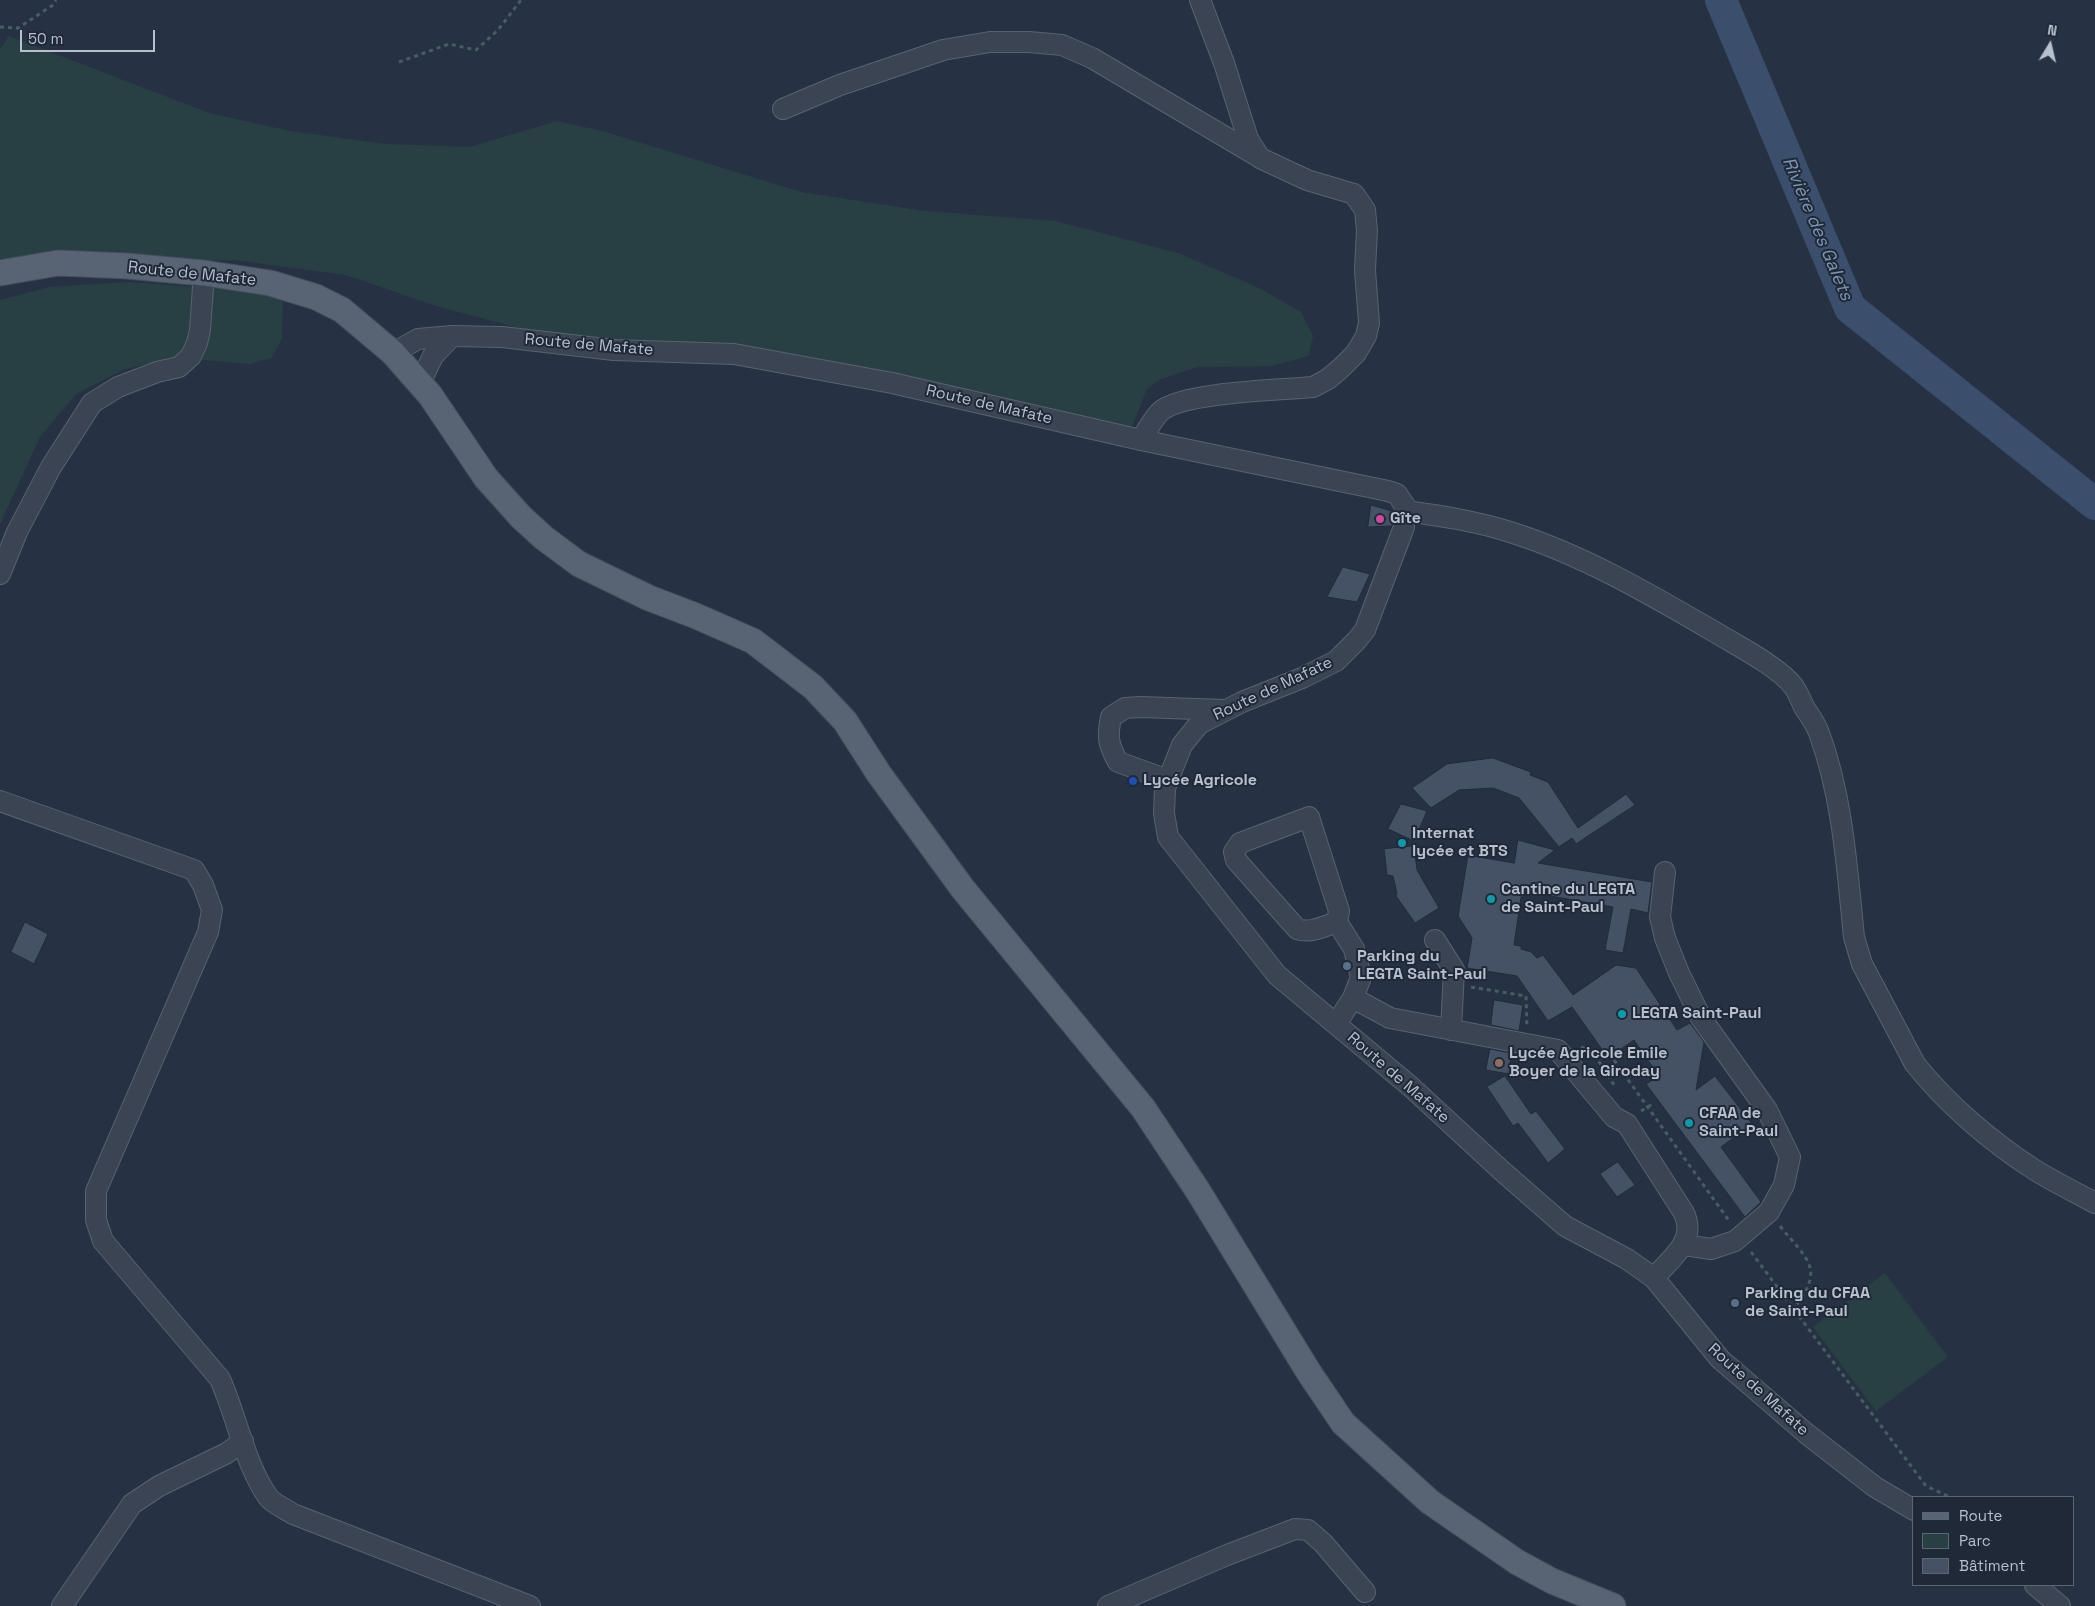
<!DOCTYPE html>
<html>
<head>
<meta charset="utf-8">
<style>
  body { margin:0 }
  #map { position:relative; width:2095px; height:1606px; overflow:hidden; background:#263243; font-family:"Space Grotesk",sans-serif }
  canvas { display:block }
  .legend { position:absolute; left:1912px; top:1496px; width:162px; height:90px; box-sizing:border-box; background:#1f2938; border:1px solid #5c6574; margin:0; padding:6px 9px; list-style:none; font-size:15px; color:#b8bfcd }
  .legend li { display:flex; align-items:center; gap:10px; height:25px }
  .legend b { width:25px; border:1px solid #5c6574 }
  .north { position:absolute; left:2025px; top:20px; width:50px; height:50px; -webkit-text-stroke:4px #1f2938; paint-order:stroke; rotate:9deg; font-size:14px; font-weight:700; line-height:20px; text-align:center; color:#b8bfcd }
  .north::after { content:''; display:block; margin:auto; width:18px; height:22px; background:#b8bfcd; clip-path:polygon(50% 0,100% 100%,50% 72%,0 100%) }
  .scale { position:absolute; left:20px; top:30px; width:135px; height:22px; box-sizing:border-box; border:2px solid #b8bfcd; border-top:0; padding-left:6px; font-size:15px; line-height:18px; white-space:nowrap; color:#b8bfcd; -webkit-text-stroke:4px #1f2938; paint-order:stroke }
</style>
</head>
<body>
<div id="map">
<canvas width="2095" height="1606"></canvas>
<ul class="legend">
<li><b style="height:6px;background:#586373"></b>Route</li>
<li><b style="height:14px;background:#284044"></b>Parc</li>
<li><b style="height:14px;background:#455265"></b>Bâtiment</li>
</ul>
<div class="north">N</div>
<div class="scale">50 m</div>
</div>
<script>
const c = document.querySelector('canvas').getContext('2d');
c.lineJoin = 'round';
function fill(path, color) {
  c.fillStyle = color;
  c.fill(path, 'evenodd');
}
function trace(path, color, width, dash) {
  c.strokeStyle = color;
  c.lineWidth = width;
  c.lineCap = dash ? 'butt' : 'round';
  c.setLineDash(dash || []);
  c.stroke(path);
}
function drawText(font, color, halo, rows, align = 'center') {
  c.font = font + ' "Space Grotesk",sans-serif';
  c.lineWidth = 4;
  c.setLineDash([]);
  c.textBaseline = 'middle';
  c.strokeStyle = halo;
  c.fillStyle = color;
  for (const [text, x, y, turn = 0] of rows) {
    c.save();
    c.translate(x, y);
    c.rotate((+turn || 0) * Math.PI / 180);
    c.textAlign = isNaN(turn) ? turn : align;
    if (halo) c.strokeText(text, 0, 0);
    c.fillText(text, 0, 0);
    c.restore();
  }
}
fill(new Path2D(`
  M9,36L209,113L290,131L385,144L470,147L557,121L602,131L801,192L924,211L1056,221L1178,253L1257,287L1301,312L1313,336L1308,356L1272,366L1198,367L1161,379L1147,389L1131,429L635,346L542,334L436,306L346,275L234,260L97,265L0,279V49Z
  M128,282L283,293L282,339L271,358L250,364L172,357L123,370L76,394L40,437L0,524V300L50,287Z
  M1885,1273L1948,1357L1876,1411L1813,1327Z`), '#284044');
trace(new Path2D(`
  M1721,0L1850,308L2095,504`), '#3b4e6c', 32);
const building = new Path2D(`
  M1371,505L1392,511V526L1368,527Z
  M1343,567L1370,574L1357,602L1327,597Z
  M1493,758L1531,772L1530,775L1548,782L1578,828L1626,794L1635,805L1576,844L1572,838L1559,847L1519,798L1493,788L1459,790L1431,808L1412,788L1447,764Z
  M1401,804L1427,811L1414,841L1388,829Z
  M1518,840L1555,850L1538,863L1652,882L1648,913L1631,909L1623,953L1605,950L1613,907L1522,891L1514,945L1521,946V949L1531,952L1537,958L1543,955L1573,995L1616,965L1636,968L1677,1030L1690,1023L1704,1042L1696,1090L1715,1076L1752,1124L1721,1147L1761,1202L1745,1217L1646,1084L1659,1076L1634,1040L1608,1058L1572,1007L1548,1021L1517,976L1467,968L1472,938L1458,916L1468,855L1514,863Z
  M1414,846L1417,870L1439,908L1415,923L1396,896L1397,894L1393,876L1387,875L1384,849Z
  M25,922L48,934L34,964L11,952Z
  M1494,1000L1523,1005L1519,1031L1491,1025Z
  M1490,1049L1511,1053L1509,1074L1486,1070Z
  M1505,1076L1531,1114L1536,1111L1565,1149L1548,1163L1518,1123L1513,1126L1487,1087Z
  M1618,1162L1635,1185L1617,1197L1600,1174Z`);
fill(building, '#455265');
trace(building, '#212b3a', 1);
const minor = new Path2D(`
  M783,109L840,85L943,50L990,42H1029L1062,45L1092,58L1259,157
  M393,353L418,339L452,336L502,337L614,350L734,354L892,383L1141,440L1388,491L1397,494L1405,506L1404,527L1365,630L1357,640L1336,661L1302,678L1242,702L1199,724L1182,745L1165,788L1164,813L1168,837L1277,975L1410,1086L1502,1171L1565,1226L1627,1259L1654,1278L1720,1359L1807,1434L1875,1487L1914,1510
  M420,383L433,356L452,336
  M1141,440C1147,431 1153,418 1161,411C1183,392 1280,390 1313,387L1328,379L1341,368L1356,353L1366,336L1369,323L1365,270L1367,230L1365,210L1354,194L1307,180L1260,158L1248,139L1224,63L1200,0
  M1406,511C1441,516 1476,521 1510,532C1584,555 1653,596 1720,635C1740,647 1780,668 1794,687C1798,693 1801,700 1804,707C1809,715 1816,724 1819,733C1843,798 1847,869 1854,937L1862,964L1915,1064C1947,1104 1991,1142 2035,1170C2054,1182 2075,1192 2095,1203
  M0,574L17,532L51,467L92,403L118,387L157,372L179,367L191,356L197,343L200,330L204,273
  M1168,780L1118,762C1108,744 1107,737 1111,717L1125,708L1141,707L1224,710
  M0,801L194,870L203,885L212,910L208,932L96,1191V1220L103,1241L220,1379C237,1417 244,1462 268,1497C273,1504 286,1509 293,1514L530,1606
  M1665,872L1660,917L1665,938L1679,973L1701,1018L1767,1110L1790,1157L1784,1185L1769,1212L1735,1241L1711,1249L1684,1245
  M1337,922C1324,926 1310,934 1297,929L1236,860L1234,852L1240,843L1309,817L1339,911L1337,922L1354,949L1361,977L1353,998
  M1435,940L1454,970L1451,1030
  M1336,1024L1353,998L1390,1018L1558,1050L1614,1117L1627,1124L1684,1213C1697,1241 1671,1258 1654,1278
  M2035,1585L2060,1606
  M62,1606L132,1504L159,1486L227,1453L243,1441
  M1108,1606L1227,1555L1295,1529L1308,1530L1323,1543L1365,1592`);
const major = new Path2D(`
  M0,273L58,263L127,266L204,273L270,283L316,297L342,310L393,353L430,395L486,478L521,517L544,538L579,564L649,598L696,616L753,641L813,687L845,721L879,774L963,889L1143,1108L1198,1191L1308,1371L1343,1423L1430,1502L1517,1562L1552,1581L1613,1606`);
trace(minor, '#596270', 22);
trace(major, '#444d5c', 27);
trace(new Path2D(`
  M0,27L18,28L53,5L56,0
  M399,62L449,44L476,50L498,30L521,0
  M1471,987L1526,996L1527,1027
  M1581,1047L1592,1051L1616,1088
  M1614,1060L1730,1222
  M1641,1111L1654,1103
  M1780,1226C1807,1260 1826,1268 1794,1308
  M1751,1252L1926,1486L1950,1497`), '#465d61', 3, [4, 4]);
trace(minor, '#3a4453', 20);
trace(major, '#586373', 25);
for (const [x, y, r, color] of [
  [1380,519,5,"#d1479c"],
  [1133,781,5,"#1a4fb4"],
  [1402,843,5,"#0f9aa8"],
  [1491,899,5,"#0f9aa8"],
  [1347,966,5,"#5c6f8a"],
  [1622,1014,5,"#0f9aa8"],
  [1499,1063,5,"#8d6e63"],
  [1689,1123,5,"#0f9aa8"],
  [1735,1303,5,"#5c6f8a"]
]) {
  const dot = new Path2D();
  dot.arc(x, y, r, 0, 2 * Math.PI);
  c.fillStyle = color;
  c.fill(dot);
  trace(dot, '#1f2938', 2);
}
drawText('16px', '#b8bfcd', '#1f2938', [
  ["Route de Mafate",192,274,6],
  ["Route de Mafate",589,345,5],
  ["Route de Mafate",989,405,13],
  ["Route de Mafate",1273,689,-25],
  ["Route de Mafate",1398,1078,41],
  ["Route de Mafate",1758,1390,42]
]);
drawText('bold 16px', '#b8bfcd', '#1f2938', [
  ["Gîte",1390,519],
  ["Lycée Agricole",1143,781],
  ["Internat",1412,834],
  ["lycée et BTS",1412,852],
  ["Cantine du LEGTA",1501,890],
  ["de Saint-Paul",1501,908],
  ["Parking du",1357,957],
  ["LEGTA Saint-Paul",1357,975],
  ["LEGTA Saint-Paul",1632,1014],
  ["Lycée Agricole Emile",1509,1054],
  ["Boyer de la Giroday",1509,1072],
  ["CFAA de",1699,1114],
  ["Saint-Paul",1699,1132],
  ["Parking du CFAA",1745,1294],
  ["de Saint-Paul",1745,1312]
], 'left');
drawText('italic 18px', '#7e94b4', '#1f2938', [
  ["Rivière des Galets",1817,229,67]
]);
</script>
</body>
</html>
